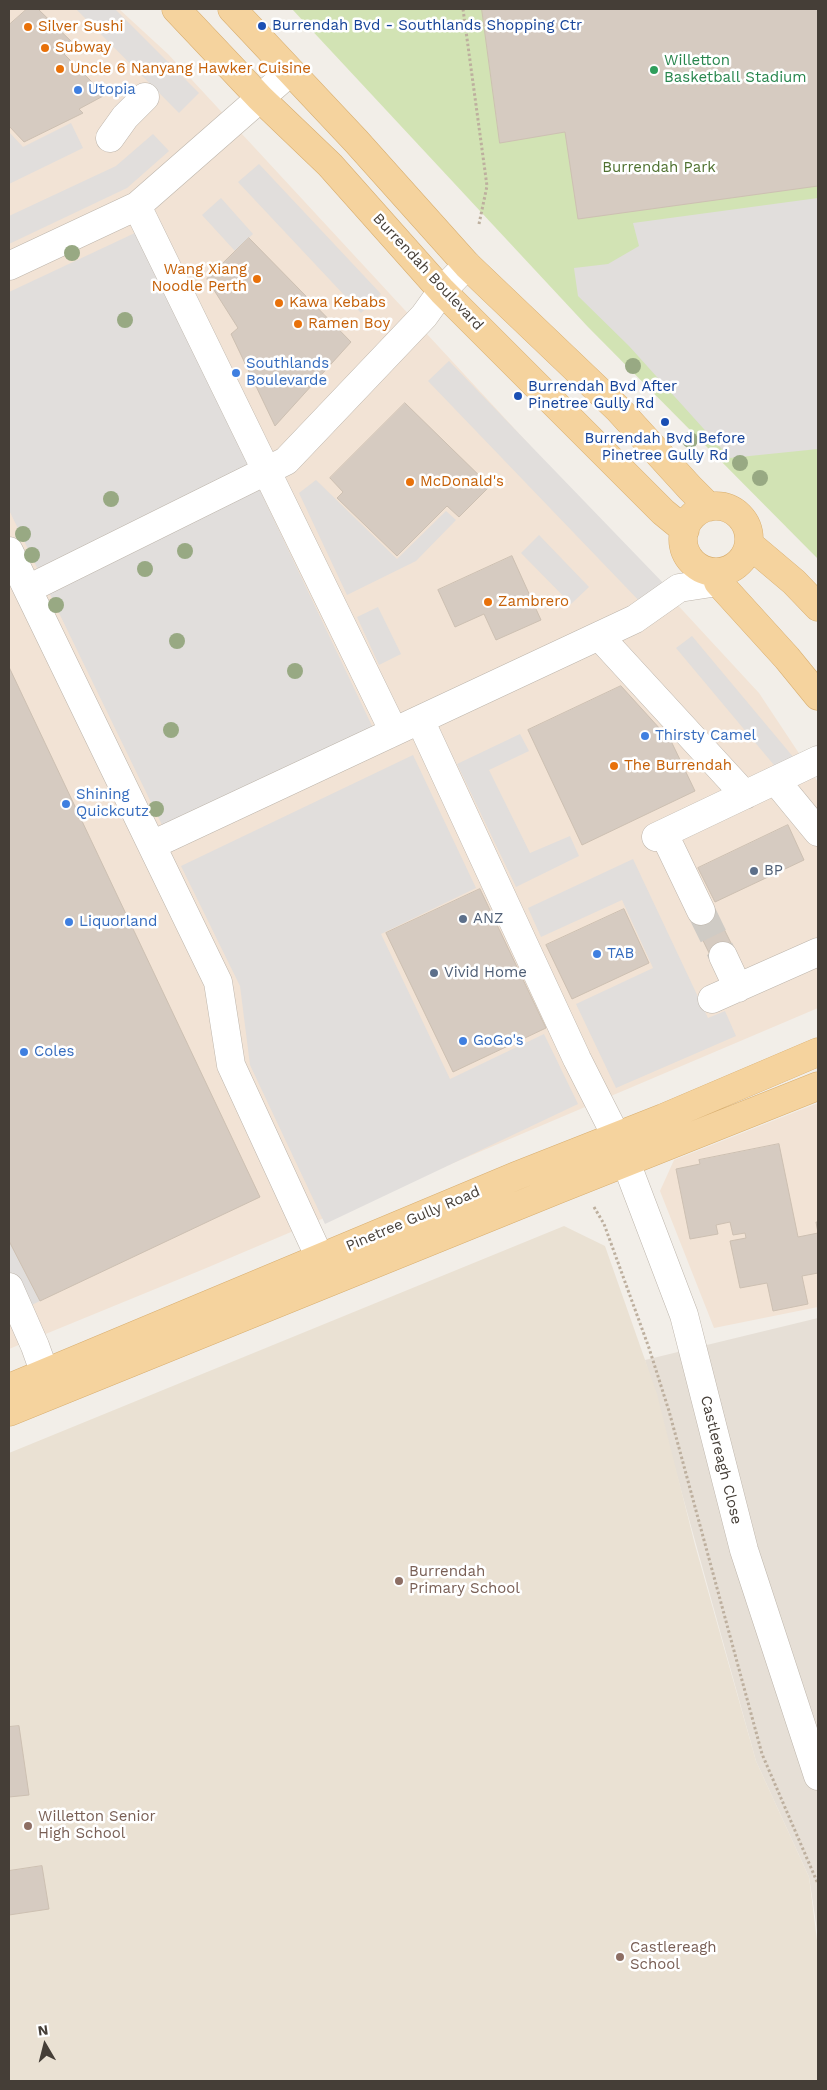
<!DOCTYPE html>
<html>
<head>
<meta charset="utf-8">
<style>
  body { margin:0 }
  #map { position:relative; width:827px; height:2090px; overflow:hidden; background:#f2eee8; font-family:"Work Sans",sans-serif }
  canvas { display:block }
  .frame { position:absolute; inset:0; border:10px solid #453e37; pointer-events:none }
  .north { position:absolute; left:20px; top:2020px; width:50px; height:50px; -webkit-text-stroke:4px #fff; paint-order:stroke; rotate:352deg; font-size:14px; font-weight:700; line-height:20px; text-align:center; color:#453e37 }
  .north::after { content:''; display:block; margin:auto; width:18px; height:22px; background:#453e37; clip-path:polygon(50% 0,100% 100%,50% 72%,0 100%) }
</style>
</head>
<body>
<div id="map">
<canvas width="827" height="2090"></canvas>
<div class="frame"></div>
<div class="north">N</div>
</div>
<script>
const c = document.querySelector('canvas').getContext('2d');
c.lineJoin = 'round';
function fill(path, color) {
  c.fillStyle = color;
  c.fill(path, 'evenodd');
}
function trace(path, color, width, dash) {
  c.strokeStyle = color;
  c.lineWidth = width;
  c.lineCap = dash ? 'butt' : 'round';
  c.setLineDash(dash || []);
  c.stroke(path);
}
function drawText(font, color, halo, rows, align = 'center') {
  c.font = font + ' "Work Sans",sans-serif';
  c.lineWidth = 5;
  c.setLineDash([]);
  c.textBaseline = 'middle';
  c.strokeStyle = halo;
  c.fillStyle = color;
  for (const [text, x, y, turn = 0] of rows) {
    c.save();
    c.translate(x, y);
    c.rotate((+turn || 0) * Math.PI / 180);
    c.textAlign = isNaN(turn) ? turn : align;
    if (halo) c.strokeText(text, 0, 0);
    c.fillText(text, 0, 0);
    c.restore();
  }
}
fill(new Path2D(`
  M818,1318V1937L809,1877L756,1761L645,1360Z`), '#e6dfd6');
fill(new Path2D(`
  M9,9H119L168,54L759,693L818,782V1008L204,1269L9,1349Z
  M818,1103V1307L714,1328L660,1191L674,1160Z`), '#f2e3d5');
fill(new Path2D(`
  M564,1226L605,1246L657,1394L695,1545L756,1761L809,1877L818,1948V2081H9V1453Z`), '#eae1d3');
fill(new Path2D(`
  M292,9H818V559L588,327Z`), '#d2e3b4');
fill(new Path2D(`
  M76,9H115L199,93L179,113Z
  M71,123L83,148L9,184V132L23,147Z
  M153,134L169,151L127,188L9,244V216L116,166Z
  M259,164L381,294L361,313L238,182Z
  M221,198L253,234L235,251L202,215Z
  M818,198V449L730,458L629,346L578,296L574,268L608,264L639,246L633,223Z
  M137,232L373,728L163,827L9,510V292Z
  M449,361L667,587L646,608L428,381Z
  M316,480L397,559L446,511L456,520L416,561L347,595L299,493Z
  M539,535L589,587L571,604L521,553Z
  M378,607L401,654L379,665L357,617Z
  M692,636L794,758L779,771L676,648Z
  M520,734L529,751L489,770L530,853L570,836L579,856L516,887L457,764Z
  M413,755L476,888L381,934L450,1079L544,1034L578,1104L325,1224L250,1065L240,986L181,866Z
  M633,859L708,1018L725,1011L736,1036L616,1088L576,1004L653,968L622,900L541,937L528,908Z
  M9,1241L40,1301L9,1316Z`), '#e1dedc');
const building = new Path2D(`
  M27,9H38L74,44L64,54L105,95L79,109L83,113L24,142L9,126V25Z
  M482,9H818V186L578,219L565,132L500,143Z
  M249,238L351,342L275,426L231,334L238,328L207,279Z
  M405,403L490,486L459,517L447,506L397,556L337,498L343,492L330,478Z
  M512,556L541,620L496,640L484,614L455,627L438,590Z
  M9,667L260,1197L40,1301L9,1241Z
  M621,686L671,741L695,791L582,845L528,730Z
  M788,825L804,860L715,902L698,868Z
  M480,889L546,1028L453,1072L386,933Z
  M712,905L735,951L713,961L691,916Z
  M624,909L649,963L572,999L546,945Z
  M779,1144L798,1237L818,1233L816,1222H818V1273L802,1276L808,1304L773,1311L767,1283L740,1288L730,1241L746,1238L745,1233L733,1235L730,1222L716,1225L718,1234L690,1239L676,1169L700,1164L699,1160Z
  M19,1726L29,1795L9,1797V1727Z
  M42,1866L49,1909L9,1915V1871Z`);
fill(building, '#d6cbc1');
trace(building, '#cdc0b2', 1);
trace(new Path2D(`
  M701,911L723,956`), '#cfcbc5', 28, [28, 14]);
const minor = new Path2D(`
  M110,138L125,117L145,97
  M137,206L394,732
  M9,266L137,206L290,72
  M9,551L218,982L231,1065L330,1280
  M28,589L286,461L424,316L442,291L467,265
  M599,636L745,795
  M420,720L577,1059L616,1136L684,1315L744,1550L818,1776
  M776,781L818,832
  M664,834L701,911
  M656,837L818,760
  M152,845L635,619L679,588L718,582
  M723,956L738,988
  M712,999L818,952
  M9,1287L35,1346L45,1374`);
const major = new Path2D(`
  M176,9L260,98L330,165L442,291L663,512L685,530
  M232,9L356,141L467,265L618,409L690,488L709,507
  M683 539a33 33 0 1 1 66 0a33 33 0 1 1-66 0Z
  M749,544L794,582L818,607
  M715,572L718,582L787,658L818,696
  M9,1388L516,1176L663,1118L818,1052
  M9,1412L559,1189L818,1086`);
trace(minor, '#bdb5ab', 29);
trace(major, '#d8ae6f', 29);
trace(new Path2D(`
  M463,9L487,186L479,224
  M594,1207L604,1224L649,1348L669,1411L762,1754L818,1884`), '#bdaf9e', 3, [2.5, 2.5]);
trace(minor, '#fff', 28);
trace(major, '#f5d39e', 28);
c.fillStyle = '#98a983';
for (const [x, y] of [
  [72,253],
  [125,320],
  [633,366],
  [690,440],
  [740,463],
  [760,478],
  [111,499],
  [23,534],
  [185,551],
  [32,555],
  [145,569],
  [56,605],
  [177,641],
  [295,671],
  [171,730],
  [156,809]
]) {
  c.beginPath();
  c.arc(x, y, 8, 0, 2 * Math.PI);
  c.fill();
}
for (const [x, y, r, color] of [
  [262,26,5,"#1a4fb4"],
  [28,27,5,"#e8710a"],
  [45,48,5,"#e8710a"],
  [60,69,5,"#e8710a"],
  [654,70,5,"#2e9e5b"],
  [78,90,5,"#3f7fe0"],
  [257,279,5,"#e8710a"],
  [279,303,5,"#e8710a"],
  [298,324,5,"#e8710a"],
  [236,373,5,"#3f7fe0"],
  [518,396,5,"#1a4fb4"],
  [665,422,5,"#1a4fb4"],
  [410,482,5,"#e8710a"],
  [488,602,5,"#e8710a"],
  [645,736,5,"#3f7fe0"],
  [614,766,5,"#e8710a"],
  [66,804,5,"#3f7fe0"],
  [754,871,5,"#5c6f8a"],
  [463,919,5,"#5c6f8a"],
  [69,922,5,"#3f7fe0"],
  [597,954,5,"#3f7fe0"],
  [434,973,5,"#5c6f8a"],
  [463,1041,5,"#3f7fe0"],
  [24,1052,5,"#3f7fe0"],
  [399,1581,5,"#8d6e63"],
  [28,1826,5,"#8d6e63"],
  [620,1957,5,"#8d6e63"]
]) {
  const dot = new Path2D();
  dot.arc(x, y, r, 0, 2 * Math.PI);
  c.fillStyle = color;
  c.fill(dot);
  trace(dot, '#fff', 2);
}
drawText('15px', '#164399', '#fff', [
  ["Burrendah Bvd - Southlands Shopping Ctr",272,26],
  ["Burrendah Bvd After",528,387],
  ["Pinetree Gully Rd",528,404],
  ["Burrendah Bvd Before",665,439,"center"],
  ["Pinetree Gully Rd",665,456,"center"]
], 'left');
drawText('15px', '#c56008', '#fff', [
  ["Silver Sushi",38,27],
  ["Subway",55,48],
  ["Uncle 6 Nanyang Hawker Cuisine",70,69],
  ["Wang Xiang",247,270,"right"],
  ["Noodle Perth",247,287,"right"],
  ["Kawa Kebabs",289,303],
  ["Ramen Boy",308,324],
  ["McDonald's",420,482],
  ["Zambrero",498,602],
  ["The Burrendah",624,766]
], 'left');
drawText('15px', '#27864d', '#fff', [
  ["Willetton",664,61],
  ["Basketball Stadium",664,78]
], 'left');
drawText('15px', '#366cbe', '#fff', [
  ["Utopia",88,90],
  ["Southlands",246,364],
  ["Boulevarde",246,381],
  ["Thirsty Camel",655,736],
  ["Shining",76,795],
  ["Quickcutz",76,812],
  ["Liquorland",79,922],
  ["TAB",607,954],
  ["GoGo's",473,1041],
  ["Coles",34,1052]
], 'left');
drawText('15px', '#4f7130', '#fff', [
  ["Burrendah Park",659,168]
]);
drawText('15px', '#453e37', '#fff', [
  ["Burrendah Boulevard",428,272,47],
  ["Pinetree Gully Road",413,1219,-23],
  ["Castlereagh Close",721,1460,76]
]);
drawText('15px', '#4e5e75', '#fff', [
  ["BP",764,871],
  ["ANZ",473,919],
  ["Vivid Home",444,973]
], 'left');
drawText('15px', '#785e54', '#fff', [
  ["Burrendah",409,1572],
  ["Primary School",409,1589],
  ["Willetton Senior",38,1817],
  ["High School",38,1834],
  ["Castlereagh",630,1948],
  ["School",630,1965]
], 'left');
</script>
</body>
</html>
